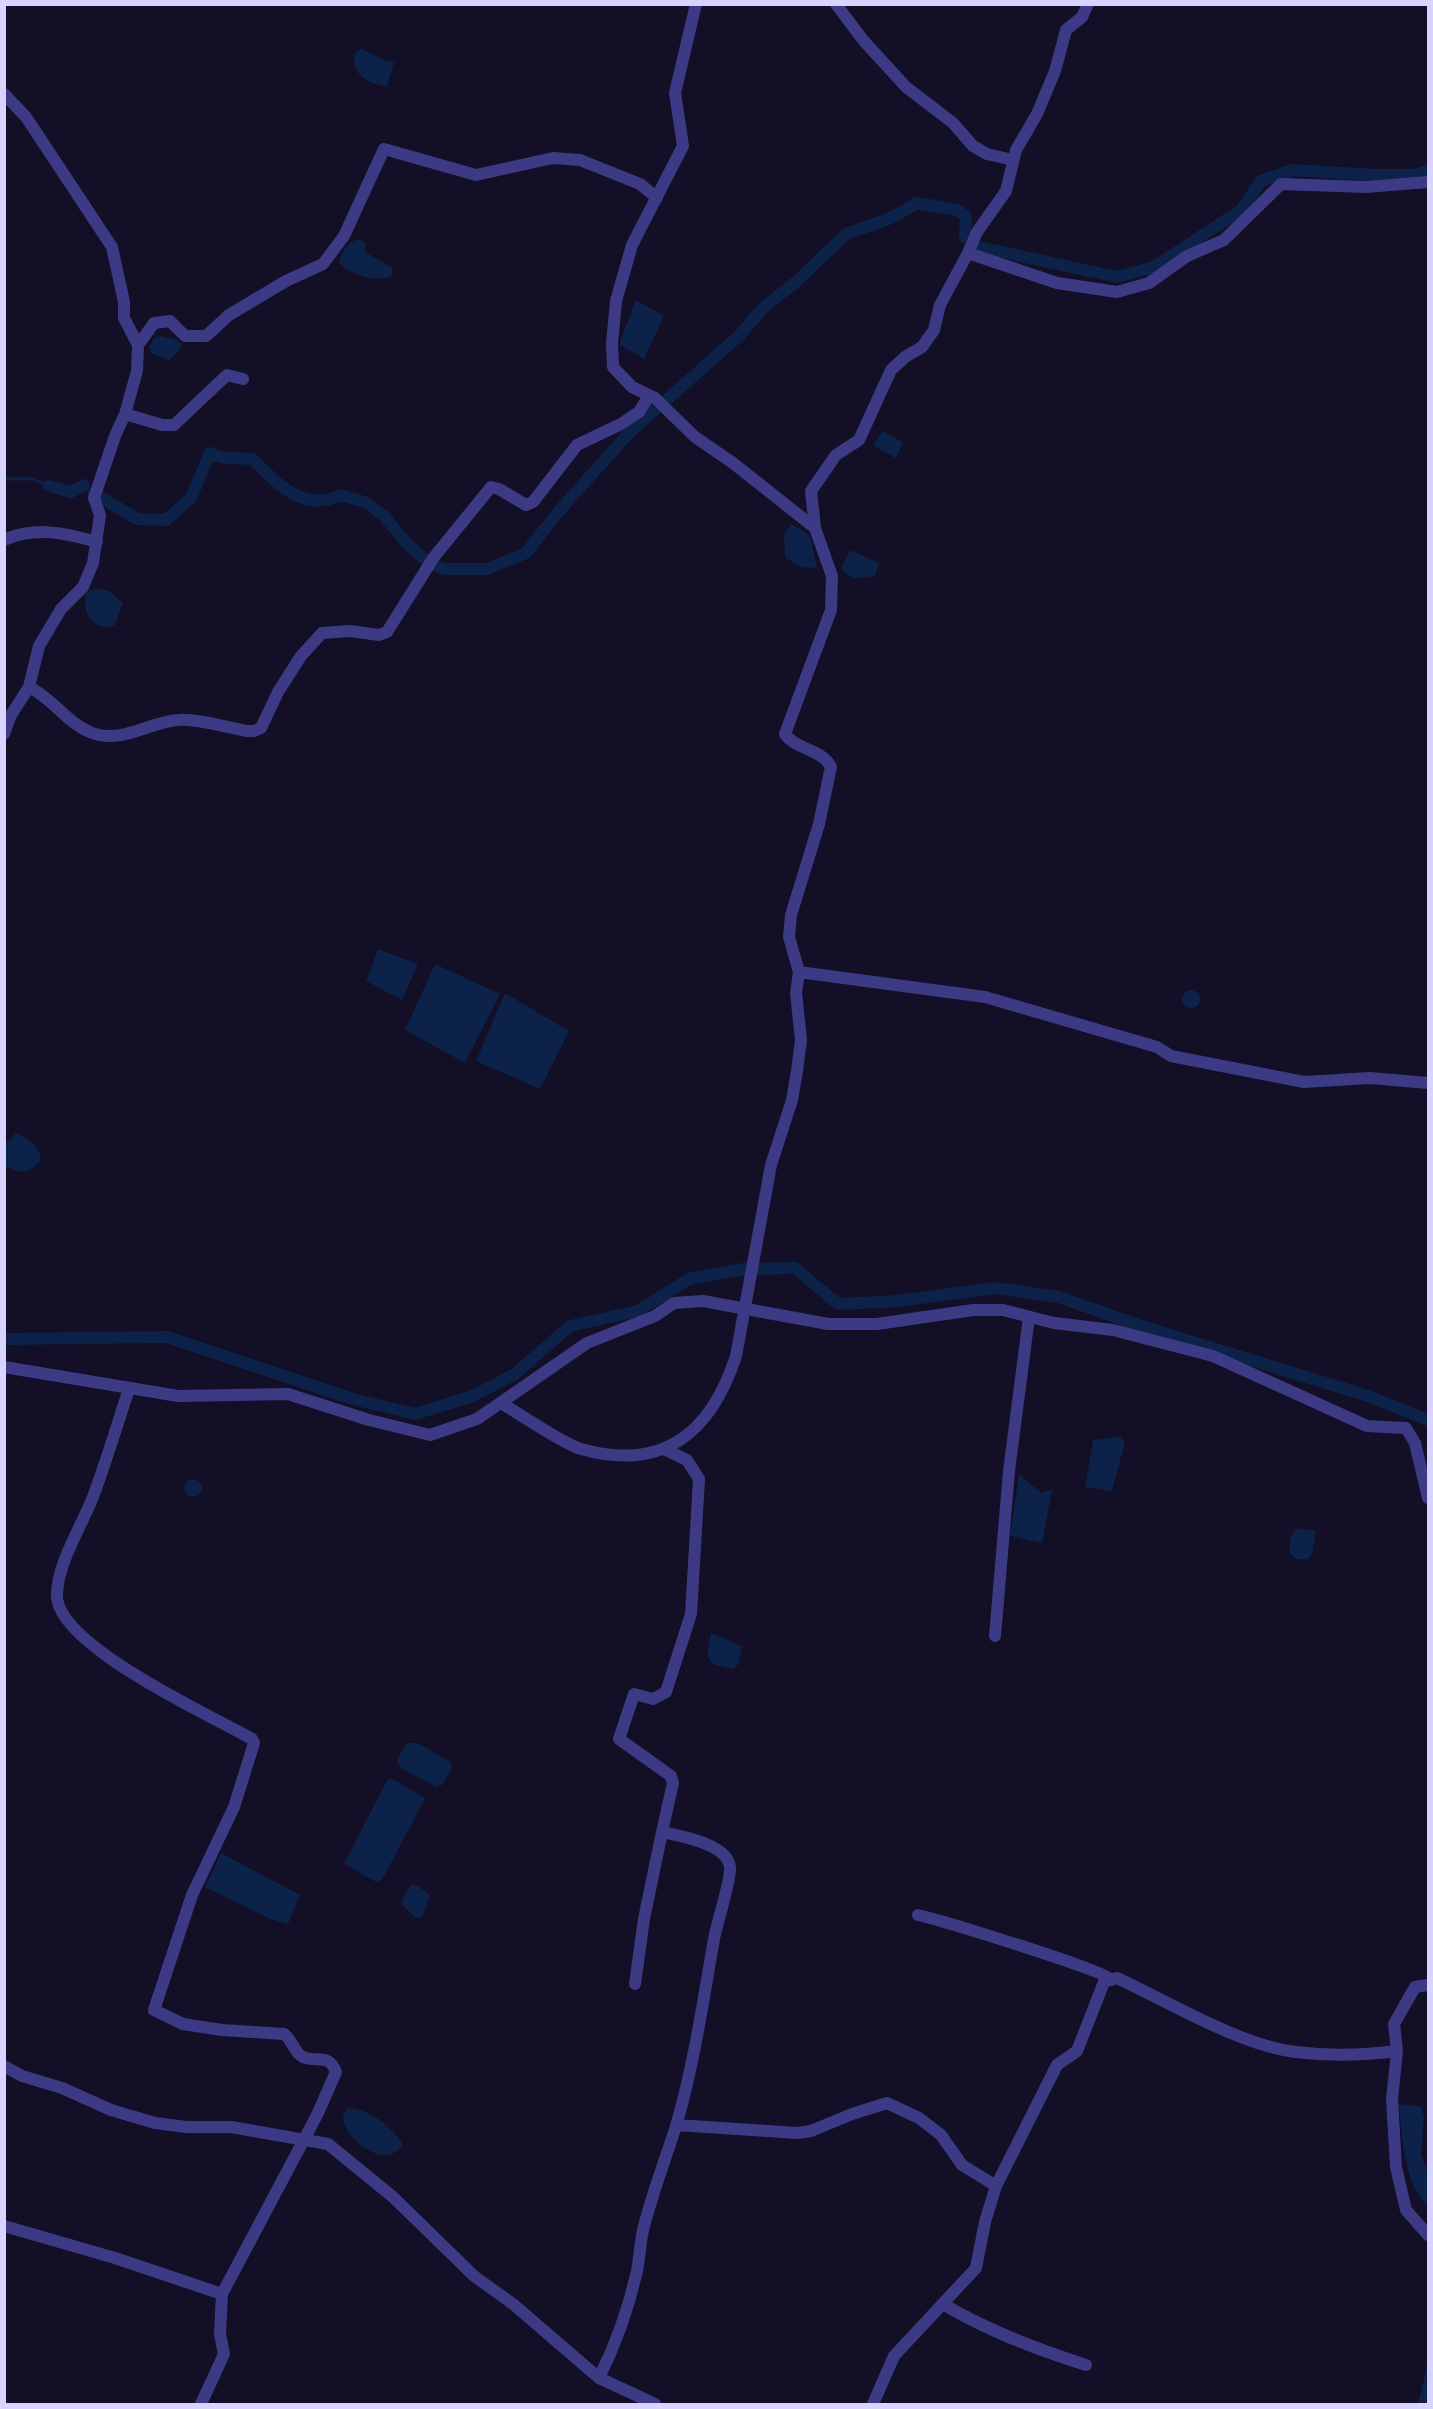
<!DOCTYPE html>
<html>
<head>
<meta charset="utf-8">
<style>
  body { margin:0 }
  #map { position:relative; width:1433px; height:2409px; overflow:hidden; background:#130f26; font-family:Manrope,sans-serif }
  canvas { display:block }
  .frame { position:absolute; inset:0; border:6px solid #d9d4ff; pointer-events:none }
</style>
</head>
<body>
<div id="map">
<canvas width="1433" height="2409"></canvas>
<div class="frame"></div>
</div>
<script>
const c = document.querySelector('canvas').getContext('2d');
c.lineJoin = 'round';
function fill(path, color) {
  c.fillStyle = color;
  c.fill(path, 'evenodd');
}
function trace(path, color, width, dash) {
  c.strokeStyle = color;
  c.lineWidth = width;
  c.lineCap = dash ? 'butt' : 'round';
  c.setLineDash(dash || []);
  c.stroke(path);
}
fill(new Path2D(`
  M362,49L384,60L394,62L387,86C368,85 346,71 357,51Z
  M359,239L365,243V252L393,268L391,277C373,282 352,275 339,263C342,251 346,242 359,239Z
  M636,300L664,316L644,359L619,344Z
  M161,336L177,340L181,344L179,351L169,360L151,353L149,347L155,337Z
  M882,431L903,442L896,458L873,446Z
  M791,524L810,535L817,568L802,567L785,558L784,535Z
  M850,550L879,563L875,576C861,579 851,581 841,568Z
  M96,589L109,591L123,603L115,625C93,633 80,611 87,592Z
  M378,949L418,964L402,1000L366,981Z
  M435,964L500,994L465,1063L405,1030Z
  M1182 999a9 9 0 1 1 18 0a9 9 0 1 1-18 0Z
  M505,993L569,1031L540,1089L476,1061Z
  M16,1133C29,1138 38,1145 41,1159C30,1175 20,1174 5,1166V1144Z
  M1120,1437L1125,1442L1112,1491L1085,1487L1093,1440Z
  M1019,1474L1041,1493L1052,1490L1042,1543L1010,1536Z
  M184 1488a9 9 0 1 1 18 0a9 9 0 1 1-18 0Z
  M1297,1528L1316,1531L1312,1554L1307,1559H1297L1290,1554C1289,1544 1289,1535 1297,1528Z
  M711,1633L742,1646L738,1665L732,1669L713,1664L707,1656Z
  M406,1743H418L451,1762L452,1768L442,1785L436,1787L401,1768L397,1761Z
  M391,1778L425,1798L382,1880L376,1882L344,1864L387,1780Z
  M221,1853L300,1895L289,1922L287,1924L268,1918L205,1887Z
  M415,1884L430,1895L422,1917L416,1918L404,1907L401,1901L411,1885Z
  M1399,2104L1420,2106L1424,2117L1421,2154L1428,2174V2205C1405,2190 1401,2130 1399,2104Z
  M348,2108C372,2110 389,2125 403,2144C386,2173 342,2138 343,2115Z
  M1428,2362V2404H1419V2400Z`), '#0c2248');
trace(new Path2D(`
  M4,479H33L49,486`), '#0c2248', 3);
trace(new Path2D(`
  M979,247L1117,277L1154,267L1241,210L1261,181L1293,170L1376,175H1415L1428,170
  M49,486L71,492L84,485
  M94,493L137,519L166,520L191,498L210,453C230,463 237,455 254,460C278,485 305,513 341,495L367,503L384,516L409,546L431,564L444,569H487L526,553L559,511L629,433L740,335L762,309L797,281L846,234L891,218L917,203L957,210L966,216L965,237
  M4,1339L167,1337L353,1399L415,1414L473,1396L515,1374L570,1326L638,1311L689,1279L744,1269L795,1268L838,1304L898,1301L995,1288L1059,1297L1138,1325L1368,1396L1428,1420`), '#0c2248', 12);
trace(new Path2D(`
  M836,4L863,40L906,87L953,123L973,146L987,154L1013,160
  M4,94L26,117L112,247L124,302V318L138,345L137,371L125,414L115,436L94,498L100,515L93,563L83,587L61,609L39,646L29,687C54,699 66,723 92,733C122,744 149,722 178,720C197,718 228,728 247,731H254L261,728L278,692L301,656L322,633L350,631L379,635L387,632L434,557L491,487L499,489L526,505L533,502L577,445L621,424L639,412L649,396
  M968,253L977,232L1006,191L1016,150L1037,114L1055,71L1066,30L1082,17L1088,4
  M138,345L154,323L170,321L185,336H206L229,315L286,281L323,264L344,236L384,149L476,175L553,158L580,160L640,184L657,198
  M125,414L162,425H174L227,375L243,379
  M815,528L811,491L836,455L859,440L891,370L905,357L922,347L934,330L940,305L968,253L1057,283L1117,292L1149,283L1187,256L1224,240L1281,184L1366,187L1428,182
  M4,540C36,526 65,533 97,542
  M4,734L11,715L29,687
  M799,972L985,997L1157,1047L1171,1056L1304,1082L1370,1078L1428,1083
  M4,1367L178,1396L288,1394L369,1420L430,1435L477,1419L587,1343L655,1316L674,1303L703,1301L828,1324H877L973,1310H1003L1054,1323L1113,1330L1213,1356L1367,1426L1406,1428L1415,1443L1428,1498
  M129,1389C117,1425 106,1462 93,1497C82,1525 57,1564 57,1595C56,1645 210,1715 252,1739L254,1743L234,1807L192,1895L154,2010L183,2024L222,2030L284,2034C293,2040 293,2052 303,2057C317,2063 329,2053 336,2072L317,2115L222,2294L220,2334L224,2354L201,2404
  M501,1403C520,1414 563,1444 581,1449C663,1472 711,1433 736,1356L771,1165L792,1100L797,1071L801,1040L796,993L799,972L789,937L791,915L819,824L831,767C822,749 796,750 785,734L831,610L832,576L815,528L733,463L695,437L655,398L632,387L613,367L612,343L616,301L632,245L683,146L675,93L696,4
  M995,1636L1009,1471L1029,1317
  M918,1915C940,1920 1104,1970 1110,1979
  M635,1984L644,1919L662,1832
  M1397,2051L1392,2099L1396,2167L1406,2210L1428,2235
  M4,2066L22,2076L62,2088L111,2110L155,2123L186,2127H231L328,2144L393,2197L474,2276L513,2304L599,2378L655,2404
  M676,2125L798,2133L811,2131L852,2114L887,2103L919,2118L941,2135L962,2165L996,2186
  M4,2226L115,2258L222,2294
  M943,2304C988,2331 1036,2349 1086,2365
  M599,2378C615,2346 629,2306 637,2271C640,2256 640,2241 644,2226C653,2192 665,2160 676,2126C694,2065 703,2001 714,1939C717,1922 731,1881 730,1868C729,1844 680,1836 662,1832L673,1783L671,1776L619,1739L634,1694L653,1699L666,1692L691,1614L699,1479L687,1460L666,1450
  M873,2404L894,2356L976,2268L985,2222L996,2186L1057,2065L1077,2051L1104,1982L1117,1978C1169,2002 1241,2046 1296,2052C1328,2056 1365,2055 1397,2051L1394,2024L1415,1987L1428,1985`), '#3d3a85', 12);
</script>
</body>
</html>
